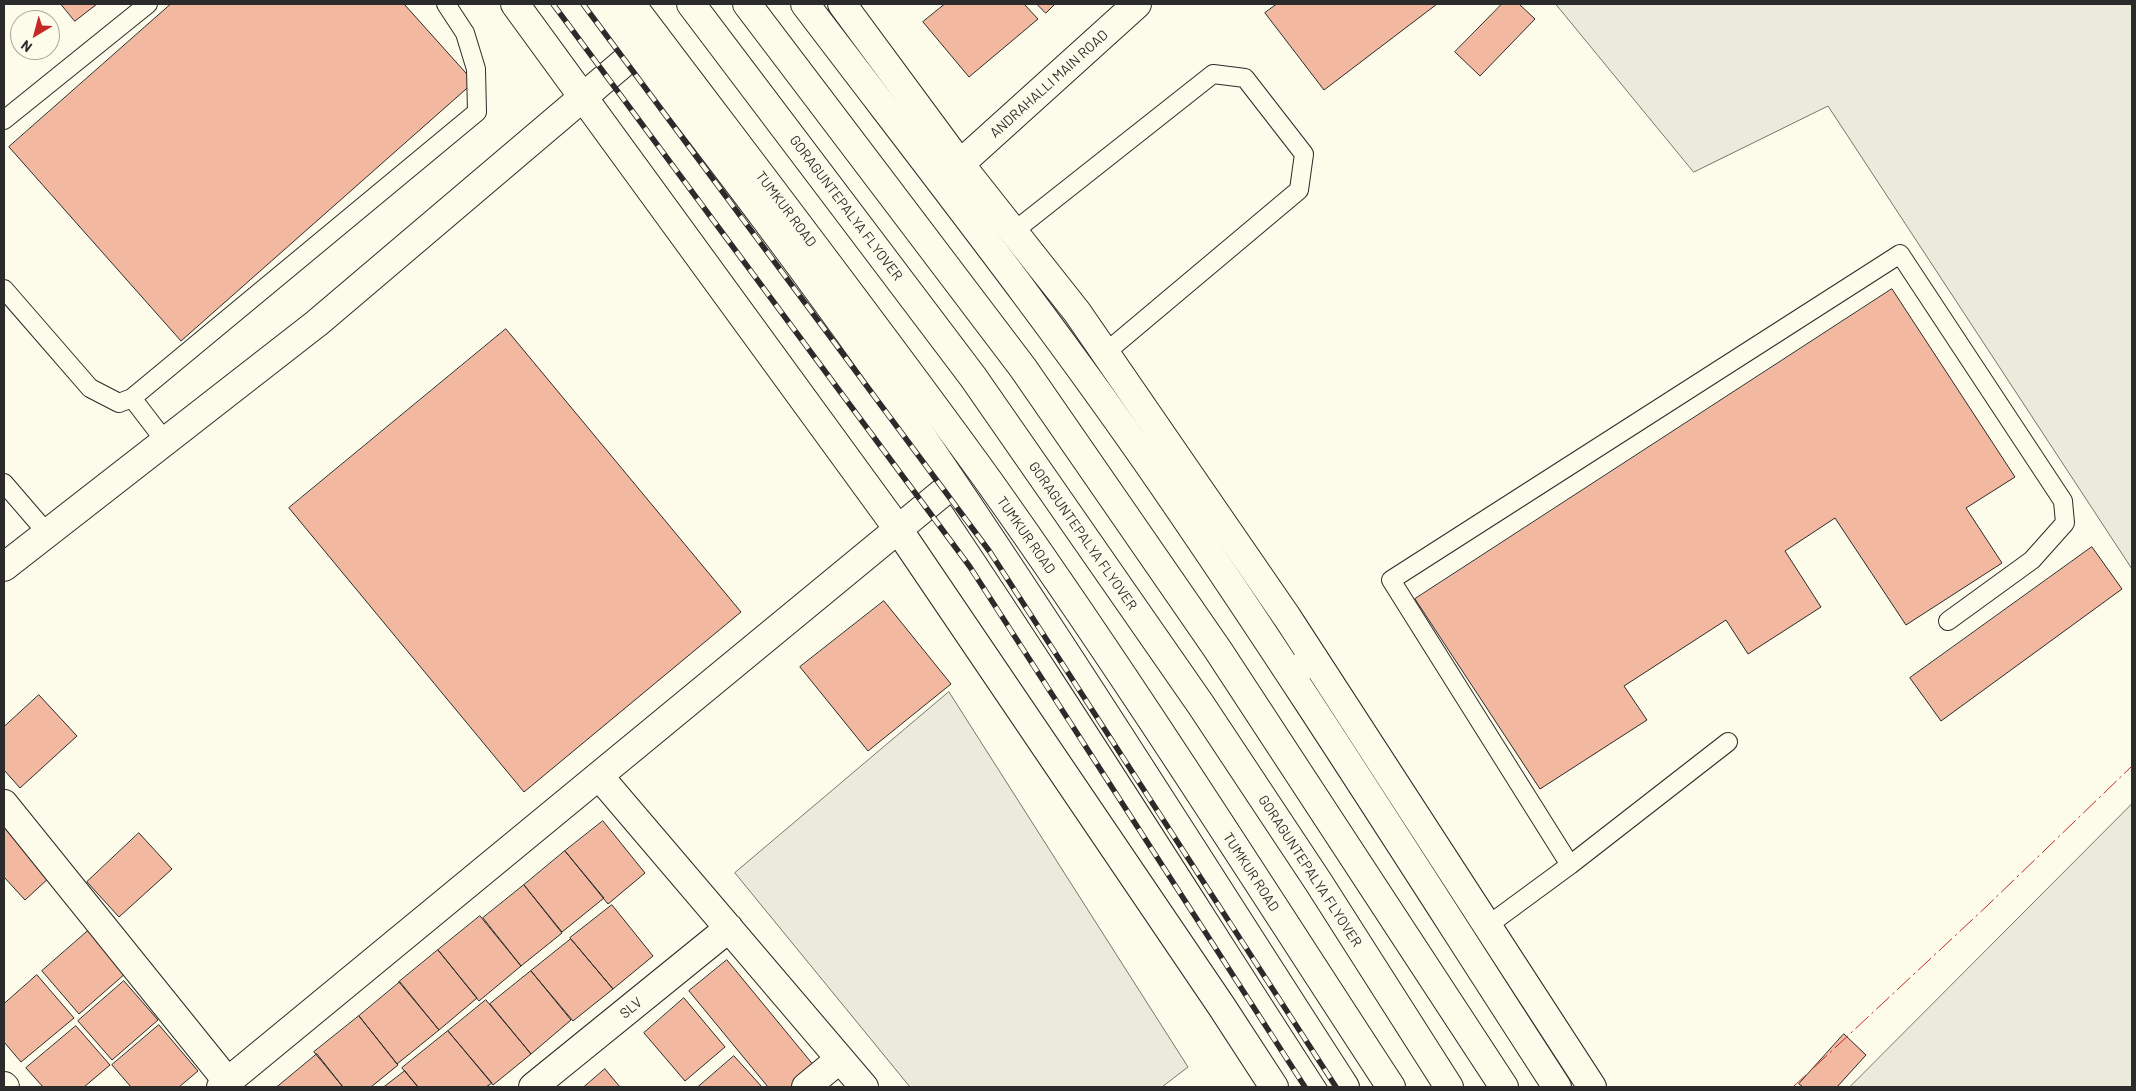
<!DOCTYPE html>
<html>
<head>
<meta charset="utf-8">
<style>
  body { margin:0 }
  #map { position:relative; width:2136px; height:1091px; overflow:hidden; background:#fdfbea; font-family:Barlow,sans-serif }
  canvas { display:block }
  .frame { position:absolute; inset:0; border:5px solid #2b2b2b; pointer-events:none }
  .north { position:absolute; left:10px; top:10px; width:50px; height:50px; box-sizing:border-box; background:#fdfbea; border:1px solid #a9a89e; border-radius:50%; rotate:217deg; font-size:14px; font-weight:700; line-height:20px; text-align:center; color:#2b2b2b }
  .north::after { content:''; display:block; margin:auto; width:18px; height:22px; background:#c62828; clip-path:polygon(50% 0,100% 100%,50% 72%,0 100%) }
</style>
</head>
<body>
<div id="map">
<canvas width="2136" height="1091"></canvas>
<div class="frame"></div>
<div class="north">N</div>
</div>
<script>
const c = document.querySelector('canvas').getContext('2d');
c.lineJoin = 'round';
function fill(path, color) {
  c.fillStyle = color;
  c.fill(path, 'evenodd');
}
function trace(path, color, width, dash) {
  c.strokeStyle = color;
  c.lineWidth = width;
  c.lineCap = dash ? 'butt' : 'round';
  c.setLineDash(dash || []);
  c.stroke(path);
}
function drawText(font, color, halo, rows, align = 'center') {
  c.font = font + ' Barlow,sans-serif';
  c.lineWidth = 4;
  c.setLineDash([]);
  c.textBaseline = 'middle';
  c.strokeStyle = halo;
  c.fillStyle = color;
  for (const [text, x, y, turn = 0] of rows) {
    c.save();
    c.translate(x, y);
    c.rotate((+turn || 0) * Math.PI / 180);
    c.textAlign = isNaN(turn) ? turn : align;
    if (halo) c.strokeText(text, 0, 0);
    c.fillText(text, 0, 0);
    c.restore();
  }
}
const green = new Path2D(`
  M1556,4H2132V569L1828,106L1694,172Z
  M949,692L1188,1067L1162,1087H910L735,873Z
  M2132,804V1087H1850Z`);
fill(green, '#ecebdb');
trace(green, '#74746e', 1);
const building = new Path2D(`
  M61,4H97L75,21Z
  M171,4H404L474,82L181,341L9,147Z
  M945,4H1024L1038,19L969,77L923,22Z
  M1037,4H1055L1046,13Z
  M1277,4H1437L1324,90L1265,13Z
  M1502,4H1519L1535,19L1480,76L1455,52Z
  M1892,289L2015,477L1966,508L2002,563L1906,625L1835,518L1785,551L1821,607L1748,654L1726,620L1624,686L1647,720L1540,789L1415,599Z
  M506,329L741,612L524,792L289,508Z
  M2092,547L2122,589L1941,721L1910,678Z
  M884,601L951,684L868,751L800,667Z
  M39,695L77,736L20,788L4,770V727Z
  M603,821L645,873L608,904L565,851Z
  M4,827L50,877L25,900L4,877Z
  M139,833L172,869L119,917L87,882Z
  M565,851L604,898L562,932L524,885Z
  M524,885L562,933L521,966L483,918Z
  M612,905L653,956L613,989L570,938Z
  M480,916L521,966L479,1001L438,950Z
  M89,930L126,973L79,1014L42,971Z
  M571,939L613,989L573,1021L531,971Z
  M438,950L477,998L439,1030L399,982Z
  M727,960L815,1067L790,1087H768L689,991Z
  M531,971L571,1020L531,1054L490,1004Z
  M37,975L74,1018L21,1062L4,1042V1004Z
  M124,981L158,1020L112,1060L78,1021Z
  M400,982L439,1030L397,1064L359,1016Z
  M684,998L725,1047L685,1081L644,1033Z
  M486,1000L531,1054L493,1085L448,1031Z
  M359,1016L398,1065L371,1087H343L314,1052Z
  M159,1025L198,1071L179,1087H131L112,1065Z
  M76,1026L110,1065L84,1087H43L26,1068Z
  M448,1031L492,1083L486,1087H418L402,1068Z
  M1844,1034L1866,1055L1837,1087H1803L1799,1084Z
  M317,1054L343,1087H277Z
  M734,1056L762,1087H698Z
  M605,1069L620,1087H584Z
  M405,1071L418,1087H384Z`);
fill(building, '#f2b8a0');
trace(building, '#2b2b2b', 1);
const lane = new Path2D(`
  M4,120L148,4
  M1013,232L1213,74L1245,78L1304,154L1299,190L1105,353
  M4,289L90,388L119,403L132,398L477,112L476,69L465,33L446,4
  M132,398L165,441
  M4,483L47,533
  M1570,865L1391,580L1900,254L2063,501L2065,523L2032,560L1948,621
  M1487,926L1570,865L1728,742`);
const street = new Path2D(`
  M4,567L317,323L655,36
  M599,776L864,1087
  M4,804L228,1082
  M4,1086L5,1087
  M533,1087L729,928
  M806,1087L840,1059`);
const secondary = new Path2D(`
  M515,4L898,529L1222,1007L1274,1087
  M601,4C710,145 819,286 920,434C1066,648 1204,869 1345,1087
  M842,4L960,164L1077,312L1287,617L1592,1087
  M960,164L1137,4
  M221,1087L953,484`);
const highway = new Path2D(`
  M631,4C751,163 873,321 990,483C1130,680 1259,885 1391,1087
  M691,4L973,377L1201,705L1319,883L1449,1087
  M747,4L1023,368L1218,650L1504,1087
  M805,4C925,162 1048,318 1161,482C1298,681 1426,885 1557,1087
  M1290,674L1314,659`);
trace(lane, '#2b2b2b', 20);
trace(street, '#2b2b2b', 30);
trace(secondary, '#2b2b2b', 30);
trace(highway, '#2b2b2b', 30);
trace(lane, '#fdfbea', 18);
trace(street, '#fdfbea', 28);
trace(secondary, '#fdfbea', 28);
trace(highway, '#fdfbea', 28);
const rail = new Path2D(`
  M553,4L970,567L1305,1087
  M583,4L990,552L1336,1087`);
trace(rail, '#2b2b2b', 5.5);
trace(rail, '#fdfbea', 4, [11]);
trace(new Path2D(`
  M1793,1087L1988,905L2132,766`), '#c62828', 1, [18, 4, 2.5, 4]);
drawText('14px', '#2b2b2b', '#fdfbea', [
  ["ANDRAHALLI MAIN ROAD",1049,84,-42],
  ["GORAGUNTEPALYA FLYOVER",846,208,53],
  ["TUMKUR ROAD",786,209,53],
  ["TUMKUR ROAD",1026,535,55],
  ["GORAGUNTEPALYA FLYOVER",1083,536,55],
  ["GORAGUNTEPALYA FLYOVER",1310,871,57],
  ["TUMKUR ROAD",1251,872,57],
  ["SLV",631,1008,-39]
]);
</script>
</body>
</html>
